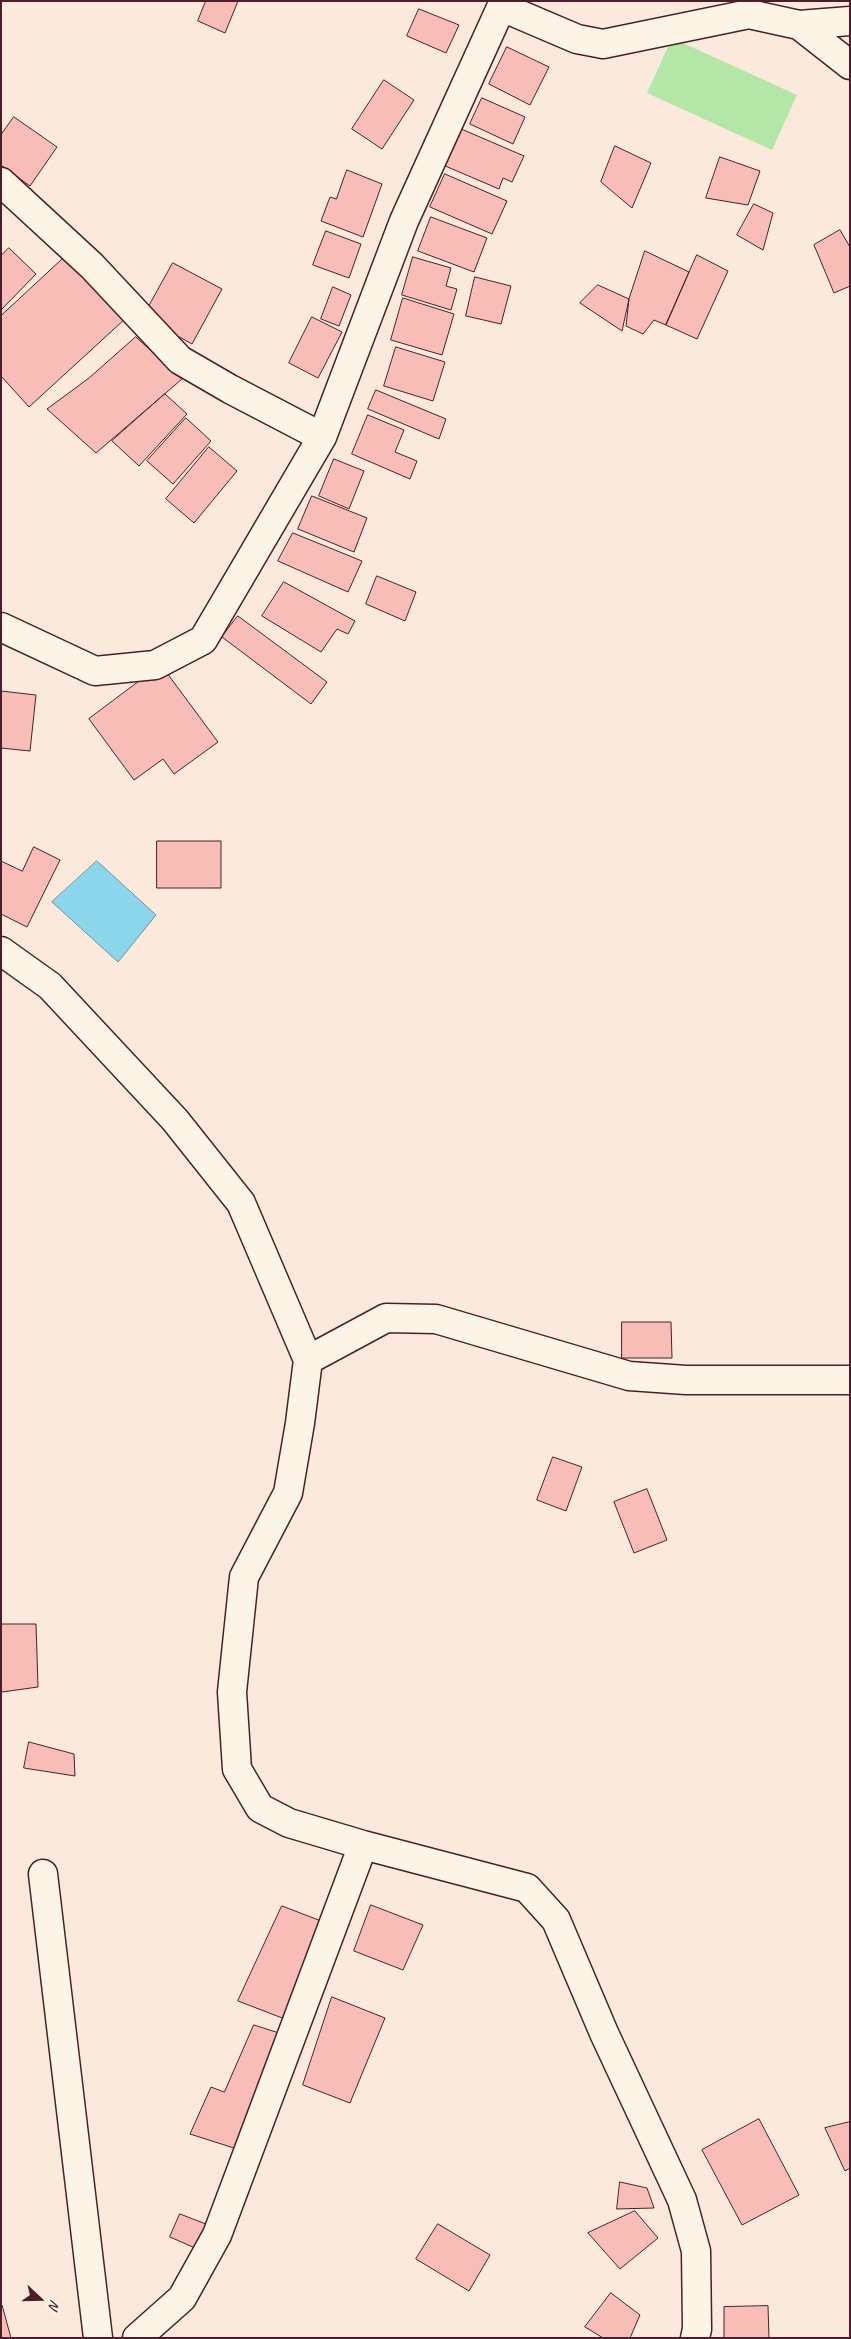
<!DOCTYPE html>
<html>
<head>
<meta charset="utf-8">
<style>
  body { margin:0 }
  #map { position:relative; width:851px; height:2339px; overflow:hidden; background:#fbeadc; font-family:Caveat,sans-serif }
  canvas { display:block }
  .frame { position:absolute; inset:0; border:2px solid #4a1f2b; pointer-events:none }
  .north { position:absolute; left:15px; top:2274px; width:50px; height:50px; -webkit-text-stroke:4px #fcf5e5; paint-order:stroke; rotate:111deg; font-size:14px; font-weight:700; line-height:20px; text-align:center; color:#4a1f2b }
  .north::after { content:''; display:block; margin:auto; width:18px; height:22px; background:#4a1f2b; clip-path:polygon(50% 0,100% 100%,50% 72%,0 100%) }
</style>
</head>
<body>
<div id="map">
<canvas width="851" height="2339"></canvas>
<div class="frame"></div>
<div class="north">N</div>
</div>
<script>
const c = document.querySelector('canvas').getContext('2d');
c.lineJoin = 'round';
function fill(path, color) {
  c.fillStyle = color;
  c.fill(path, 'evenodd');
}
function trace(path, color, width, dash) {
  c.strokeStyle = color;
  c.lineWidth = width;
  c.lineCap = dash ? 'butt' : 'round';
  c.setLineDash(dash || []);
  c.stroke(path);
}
fill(new Path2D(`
  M672,38L797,95L772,150L647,93Z`), '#b3e6a7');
const water = new Path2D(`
  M97,861L156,915L118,962L52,902Z`);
fill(water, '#8cd6ec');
trace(water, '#728d9f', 1);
const building = new Path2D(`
  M206,1H238L225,33L198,21Z
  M419,9L459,25L446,53L407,36Z
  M507,47L549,67L530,105L489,84Z
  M384,80L414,100L382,149L352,129Z
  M482,98L525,117L513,144L470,124Z
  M14,117L57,147L30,186L1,165V135Z
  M459,128L524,156L512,182L503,178L499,189L443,165Z
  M615,146L651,163L632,208L601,182Z
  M720,157L760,171L748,205L706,198Z
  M347,170L382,184L363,237L321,221L330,197L336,199Z
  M445,174L507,201L492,234L430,207Z
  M754,204L773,213L763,250L737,235Z
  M431,217L487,238L474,272L418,251Z
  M840,230L850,247V286L834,293L814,245Z
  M326,231L361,244L349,278L313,265Z
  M9,248L36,274L1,310V256Z
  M645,251L689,272L666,325L654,320L643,334L626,326L629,299Z
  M68,254L126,318L29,407L1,376V316Z
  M697,255L728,271L697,339L666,325Z
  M413,257L451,268L446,286L457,289L451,310L402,295Z
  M173,263L222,289L192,344L143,317Z
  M475,277L511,286L501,324L466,316Z
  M598,285L629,299L622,331L580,303Z
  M333,287L351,295L339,326L321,319Z
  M403,298L454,314L442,355L391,340Z
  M312,317L342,332L318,378L289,363Z
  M136,337L182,379L96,453L47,409L89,378Z
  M396,347L445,362L433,401L384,386Z
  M376,390L446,419L439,439L368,409Z
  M165,394L187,414L139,466L112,441Z
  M368,415L404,430L395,452L417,461L410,479L352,454Z
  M186,418L211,441L173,484L147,461Z
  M209,447L237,471L194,523L166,499Z
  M334,459L364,471L349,509L319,496Z
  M312,496L367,518L354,552L298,529Z
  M293,533L362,561L348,592L278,561Z
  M377,576L416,592L405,621L366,604Z
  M284,582L355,621L348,634L337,629L321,652L262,616Z
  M238,616L327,682L311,704L222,637Z
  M161,665L218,742L174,774L163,759L134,780L89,719Z
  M1,691L36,695L30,751L1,748Z
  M157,841H221V888H157Z
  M34,847L60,860L27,927L1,914V861L22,871Z
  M622,1322H671L672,1358H622Z
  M553,1457L582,1467L566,1511L537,1500Z
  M647,1489L667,1540L634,1553L614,1502Z
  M1,1624H36L38,1687L2,1692Z
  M29,1742L74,1754L75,1776L24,1768Z
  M371,1905L423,1925L403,1970L354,1951Z
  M282,1906L329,1924L290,2021L238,2001Z
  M332,1997L385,2018L350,2103L303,2085Z
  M254,2025L279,2033L237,2149L190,2134L211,2087L224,2092Z
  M759,2119L799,2195L742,2225L702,2150Z
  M850,2122V2168L845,2171L825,2128Z
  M620,2182L647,2188L654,2208L617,2209Z
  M635,2211L658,2238L620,2269L588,2233Z
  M180,2214L211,2226L202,2251L170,2237Z
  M438,2224L490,2255L469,2291L416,2259Z
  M611,2293L640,2315L630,2338H603L585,2327Z
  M1,2305H2L11,2338H1Z
  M768,2306L769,2338H724V2307Z`);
fill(building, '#f9bdb8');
trace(building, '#4a1f2b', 1);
const minor = new Path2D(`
  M502,7L577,39L603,44L749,14L799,25L850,21
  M799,25L850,65
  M1,182L92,266L180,360L230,389L322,437
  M1,627L95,671L155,665L203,640L322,437L404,221L504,1
  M1,951L50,986L175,1120L241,1203L308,1360L300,1423L288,1493L244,1577L232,1692L237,1769L260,1808L289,1823L363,1845L527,1888L556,1920L604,2033L682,2200L696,2251L697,2329L695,2338
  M308,1360L386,1318L436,1319L629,1376L686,1380H850
  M43,1874L98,2338
  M137,2338L182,2298L217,2235L363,1845`);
trace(minor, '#4a1f2b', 31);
trace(minor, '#fcf5e5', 28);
</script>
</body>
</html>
